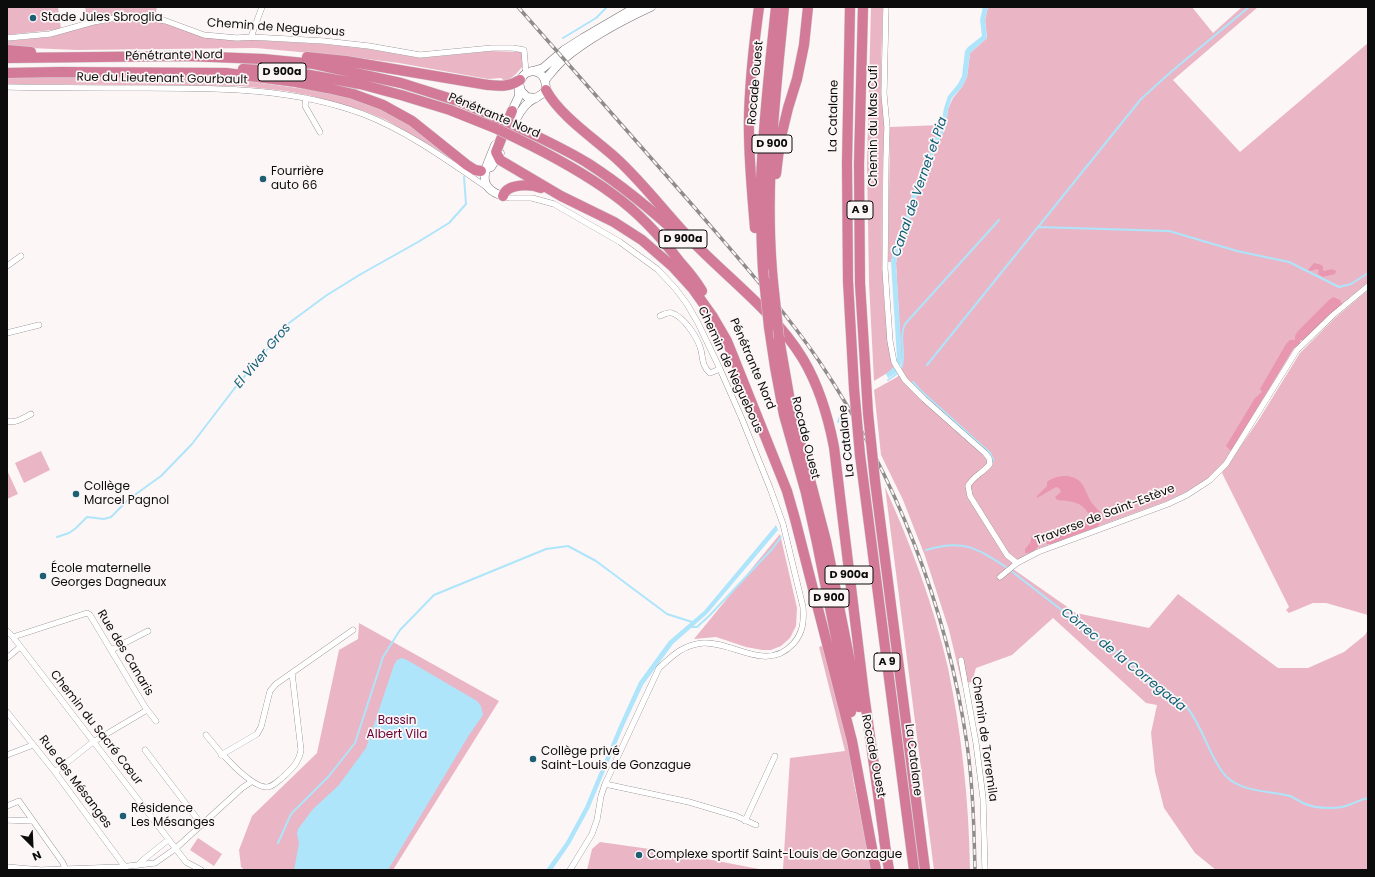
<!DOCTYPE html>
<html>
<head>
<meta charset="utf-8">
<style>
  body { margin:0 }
  #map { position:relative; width:1375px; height:877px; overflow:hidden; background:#fcf6f7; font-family:Poppins,sans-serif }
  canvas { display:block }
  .frame { position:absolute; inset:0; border:8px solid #0d0c0c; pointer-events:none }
  .north { position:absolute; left:12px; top:825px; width:40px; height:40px; -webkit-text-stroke:3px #fcf6f7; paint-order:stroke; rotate:156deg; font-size:11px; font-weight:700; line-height:16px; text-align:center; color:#0d0c0c }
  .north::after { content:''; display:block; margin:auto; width:14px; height:18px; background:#0d0c0c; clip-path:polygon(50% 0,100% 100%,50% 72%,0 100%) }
</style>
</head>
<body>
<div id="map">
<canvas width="1375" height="877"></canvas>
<div class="frame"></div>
<div class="north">N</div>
</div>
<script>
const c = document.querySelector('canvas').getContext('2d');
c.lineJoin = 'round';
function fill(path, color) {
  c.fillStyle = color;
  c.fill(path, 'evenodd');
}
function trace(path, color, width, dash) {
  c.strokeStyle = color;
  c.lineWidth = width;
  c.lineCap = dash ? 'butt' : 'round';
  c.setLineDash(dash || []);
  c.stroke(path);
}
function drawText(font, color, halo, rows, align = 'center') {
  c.font = font + ' Poppins,sans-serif';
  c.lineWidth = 3.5;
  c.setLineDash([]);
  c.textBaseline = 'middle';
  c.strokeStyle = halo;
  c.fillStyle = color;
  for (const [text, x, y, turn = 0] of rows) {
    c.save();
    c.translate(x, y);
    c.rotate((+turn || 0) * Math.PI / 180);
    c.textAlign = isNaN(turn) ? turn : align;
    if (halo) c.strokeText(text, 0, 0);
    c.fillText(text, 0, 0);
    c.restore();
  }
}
fill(new Path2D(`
  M7,7H58L61,29L7,35Z
  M85,7H157L155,17L87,21Z
  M871,7H883C882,35 881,64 881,92C882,105 885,117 884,129C882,207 878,286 892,363L894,367L889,372L874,381L869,283L867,164Z
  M988,7H1192L1213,33L1242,7H1258L1173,80L1240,152L1368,43V282L1331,313L1294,348L1224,462L1208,478L1186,492L1167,501L1037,549L1016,561L1013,569L1076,613L1149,628L1178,594L1278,668H1308L1344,652L1365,635L1368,630V870H1216L1195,853L1164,808L1155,772L1153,752L1151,733L1157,705L1146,703L1053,618L1012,655L976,668L972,682L962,684L949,630L925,556L903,500L881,455L874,390L897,377L902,371L896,263L902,238L908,226L916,198L932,165L935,149L946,127L948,109L953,98L962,87L967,77L970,53L987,38L985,20Z
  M129,19H145L166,24L203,37L237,41L251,40L323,44L368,49L420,58L492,51L522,52V67L516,74L506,82L501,78L488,79L399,63L343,56L256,48L76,50L7,47V41L50,37L93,25Z
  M61,76L226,78L326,92L352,98L382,109L410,125L465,168L433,147L386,120L364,111L312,96L286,91L240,86L7,84V77Z
  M941,125L931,147L927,164L912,195L904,224L897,236L891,262H888L890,127Z
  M1368,290V615L1326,603H1313L1289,613L1286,610L1289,607L1222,473L1258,421L1300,353L1335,318Z
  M41,451L50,470L24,483L15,463Z
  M7,470L18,494L7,499Z
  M885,487C911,545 934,606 948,668C962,735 969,802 970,870H934Z
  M780,534L797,608L796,626L790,638L781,646L771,650H762L746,647L716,637L694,639Z
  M359,623L499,701L393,870H245L241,867L239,850L252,816L317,753L339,650L358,639Z
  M824,645L850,750L853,779L872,870L783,869L790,758L845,751L819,647Z
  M198,838L222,854L214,866L190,850Z
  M600,842L671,852L764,870H587L592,849Z`), '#eab6c6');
fill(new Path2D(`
  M1314,263L1322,265L1323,268V270L1324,271C1329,270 1331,268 1336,271L1335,274L1323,277L1318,274L1319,270L1317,269L1310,271L1308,270Z
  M1333,297L1340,300L1342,304L1303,340H1300V343L1294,348L1231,451L1226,446L1255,398L1262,392L1260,389L1286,344L1290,340H1295V336L1298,331L1329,300Z
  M1067,476C1085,478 1084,491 1092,503C1095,507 1098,510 1101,513L1099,525L1097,527L1051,544H1047L1045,541L1046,538L1086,521L1090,518C1085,502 1072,501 1057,500L1055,497L1061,492L1059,488L1056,487L1037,498V496L1047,486V482C1053,477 1059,476 1067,476Z
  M1037,535L1040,542C1038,549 1033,553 1025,553V549L1030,543L1032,536Z`), '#e996b1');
fill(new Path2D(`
  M983,7H988L985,20L987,38L970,53L967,77L962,87L952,98L948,109L946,127L935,149L932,165L916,198L908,226L902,238L896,263L902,359L899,371L888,378L886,374L894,367L897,358L891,262L897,236L904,224L912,195L927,164L931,147L941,125L944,108L948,96L958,84L962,76L965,51L968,47L982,36L980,20Z
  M776,525L778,530L707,614L673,644L643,685L623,728L589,809L570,844L552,870H546L566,842L585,807L619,726L639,682L669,641L704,611Z
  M402,658L407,660L477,701L481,706L483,715L469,735L388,870H294L299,843L297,834L298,829L313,809L338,786L366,748L394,665L397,660Z`), '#aee5fa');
trace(new Path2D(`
  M563,38L596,18L607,7
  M1038,227L1169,231L1237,251L1289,262L1339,287L1351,284L1368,273
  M927,365L1141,99L1172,71L1249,7
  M901,369C907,354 898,339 905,324L999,220
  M888,380L898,373
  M913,382L921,391L990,453L993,460L992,463
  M838,422L843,408
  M57,537L69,533L76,528L87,517L104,519L111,517L129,499L161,476L192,444L234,389L289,323L327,295L361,274L418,242L449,223L466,204L464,177
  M926,550C962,539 975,547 1006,567L1186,706C1202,725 1207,750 1221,770C1236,793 1266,790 1290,796C1295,798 1299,801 1303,803C1311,807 1321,808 1330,808C1337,808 1345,807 1351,804C1357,802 1361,799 1368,798
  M690,627H697L709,616L773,548L781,537
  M278,843L291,814L329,776L355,743L383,657L400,630L434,595L546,549L568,546L596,561L667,614L692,622`), '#aee5fa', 2);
const street = new Path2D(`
  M886,7L884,94L887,127L886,159L885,269L890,341L894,362L905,380L924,399L985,453L989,458L990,464C983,473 973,476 968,486L970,496L1007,555L1017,563
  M251,37L262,7
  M7,38L50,34L93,22L128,16L145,17L166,21L204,35L237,38L251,37L324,41L369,46L420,55L492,48H513L524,50L526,73
  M7,87C53,88 100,88 146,88C220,88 293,88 363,114C407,131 447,160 485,186
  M306,98L305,106L320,132
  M503,196L509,198H532L554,204L620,242L657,269L675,288L687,304L698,323L720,369L742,419L770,488L783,524L803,607C804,622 803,633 793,644C766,673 733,641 703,643C683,645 673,655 659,668L605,784L601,796L597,820L592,834L570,870
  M7,266L21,256
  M660,316C664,314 668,312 672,313C684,317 698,338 701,350C703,359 702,366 710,373L720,369
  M7,333L39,325
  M7,421C15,424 23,418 31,414
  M1000,577L1017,563L1038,552L1168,504L1187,495L1210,480L1226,464L1297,350L1333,315L1368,286
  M7,631L13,637L186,862L201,870
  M13,637L87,613L90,615L145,707L156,721
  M111,650L148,631
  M7,658L20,647
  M961,660L976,743L983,798L985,870
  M7,712L55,772L125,867
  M206,735C216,748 251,789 268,787C274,786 278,781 283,777C292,769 299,762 301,750L292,673
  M145,750L202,825
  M7,755L33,745
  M221,755L257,734L261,727L270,691L276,684L353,630
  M55,772L93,742L147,710
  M605,784L689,802L736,816L756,825
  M7,806L19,801L63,863L66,870
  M7,820L32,821
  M745,821L775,756
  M138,865L143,860L168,840
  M7,867L41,870L120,867L155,863L175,849L242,788L251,782`);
const secondary = new Path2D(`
  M545,80C551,73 557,65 564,59C589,38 621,21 651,7
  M536,98L527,97L521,91L519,83L523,76L526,73L543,68L564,50L583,38L636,7
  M510,115L519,96V87
  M511,130C515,122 520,109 528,103C534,97 541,97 546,90C546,79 543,72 532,71
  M495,145C487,166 473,187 503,196
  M481,171L491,167L500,153`);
const highway = new Path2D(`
  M850,7L847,163L848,281L854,388
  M863,7L859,164L860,283L868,413
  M7,50L31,52
  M307,57L346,61L488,85C500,86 509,87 520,80
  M7,58L186,56L263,59L314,64L401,83L458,101L500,119
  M243,69L293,72L360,84L401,95L450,110L495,128
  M7,73L61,72L226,73L296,82L327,88L353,94L383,105L412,121L467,165L475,170L481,171
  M546,90C560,116 595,139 617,159C645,185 667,215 693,242C730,280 775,313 803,359C819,386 828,416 834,447L864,694L885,844
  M512,111L496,152L500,160L561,196L614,222L642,240L672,266L693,289L713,317L727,341L787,491L795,519L852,741L876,870
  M518,127C542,139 567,150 589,164C623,186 653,211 683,239
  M514,137C549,154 583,172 614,195C639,213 661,237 680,262C688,271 696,280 702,291
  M776,174L780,141L788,108L797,79L804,45L808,7
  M503,196C507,183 531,184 541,188
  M755,228C752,191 748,153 749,116C750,79 754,43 759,7
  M763,270C761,240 761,211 761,181C763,123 770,65 776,7
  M773,282C764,190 775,99 784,7
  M769,327L775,367L784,415L806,493L817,543L851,712
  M779,338L791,407L826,541L859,707
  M860,455L914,870
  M875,481L925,870
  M884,839L889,870`);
trace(street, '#746f71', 6);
trace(secondary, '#746f71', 9);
trace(highway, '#d3d3d3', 11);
trace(street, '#fff', 5.5);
trace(secondary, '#fff', 8);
trace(highway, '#d47a99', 10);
const rail = new Path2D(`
  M518,7C577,74 636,141 695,208C738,258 782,307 819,361C896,476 947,607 967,744C973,786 974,828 975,870`);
trace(rail, '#908c8d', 3.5);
trace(rail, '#fcf6f7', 2, [6]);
const highwayBridge = new Path2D(`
  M500,119L518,127
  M495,128L514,137
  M763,270L769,327
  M773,282L779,338
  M854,388L860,455
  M868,413L875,481`);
trace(highwayBridge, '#d3d3d3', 11, []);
trace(highwayBridge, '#d47a99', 10);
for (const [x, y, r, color] of [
  [33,18,4,"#1d5e73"],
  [263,179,4,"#1d5e73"],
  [76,494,4,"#1d5e73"],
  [43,576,4,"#1d5e73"],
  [533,759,4,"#1d5e73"],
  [123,816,4,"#1d5e73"],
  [639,855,4,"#1d5e73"]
]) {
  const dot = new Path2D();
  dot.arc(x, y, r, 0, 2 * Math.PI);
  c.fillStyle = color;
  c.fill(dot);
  trace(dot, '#fcf6f7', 1.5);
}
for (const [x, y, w] of [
  [282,72,48],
  [772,144,40],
  [860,210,26],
  [683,239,48],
  [849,575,48],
  [829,598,40],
  [887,662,26]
]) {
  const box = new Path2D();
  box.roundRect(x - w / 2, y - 9, w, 18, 3);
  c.fillStyle = '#fcf6f7';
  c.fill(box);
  trace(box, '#0d0c0c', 1);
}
drawText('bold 11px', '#0d0c0c', null, [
  ["D 900a",282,72],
  ["D 900",772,144],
  ["A 9",860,210],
  ["D 900a",683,239],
  ["D 900a",849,575],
  ["D 900",829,598],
  ["A 9",887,662]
]);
drawText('12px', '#0d0c0c', '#fcf6f7', [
  ["Stade Jules Sbroglia",41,18],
  ["Fourrière",271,172],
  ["auto 66",271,186],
  ["Collège",84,487],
  ["Marcel Pagnol",84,501],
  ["École maternelle",51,569],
  ["Georges Dagneaux",51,583],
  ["Collège privé",541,752],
  ["Saint-Louis de Gonzague",541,766],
  ["Résidence",131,809],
  ["Les Mésanges",131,823],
  ["Complexe sportif Saint-Louis de Gonzague",647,855]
], 'left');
drawText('12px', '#0d0c0c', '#fcf6f7', [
  ["Chemin de Neguebous",276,28,4],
  ["Pénétrante Nord",174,56,-1],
  ["Rue du Lieutenant Gourbault",162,79,1],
  ["Rocade Ouest",756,83,-85],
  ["Pénétrante Nord",494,116,23],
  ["La Catalane",834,116,-89],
  ["Chemin du Mas Cufi",874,126,-90],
  ["Pénétrante Nord",752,364,67],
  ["Chemin de Neguebous",730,370,65],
  ["Rocade Ouest",805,438,76],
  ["La Catalane",847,441,-96],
  ["Traverse de Saint-Estève",1105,515,-21],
  ["Rue des Canaris",125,653,59],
  ["Chemin du Sacré Cœur",96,728,52],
  ["Chemin de Torremila",984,739,82],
  ["Rocade Ouest",873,756,79],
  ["La Catalane",913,760,83],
  ["Rue des Mésanges",75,782,53]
]);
drawText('12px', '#660035', '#fcf6f7', [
  ["Bassin",397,721],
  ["Albert Vila",397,735]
]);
drawText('italic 13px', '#0f6078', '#fcf6f7', [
  ["Canal de Vernet et Pia",920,187,-71],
  ["El Viver Gros",263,356,-50],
  ["Còrrec de la Corregada",1123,660,39]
]);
</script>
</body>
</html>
